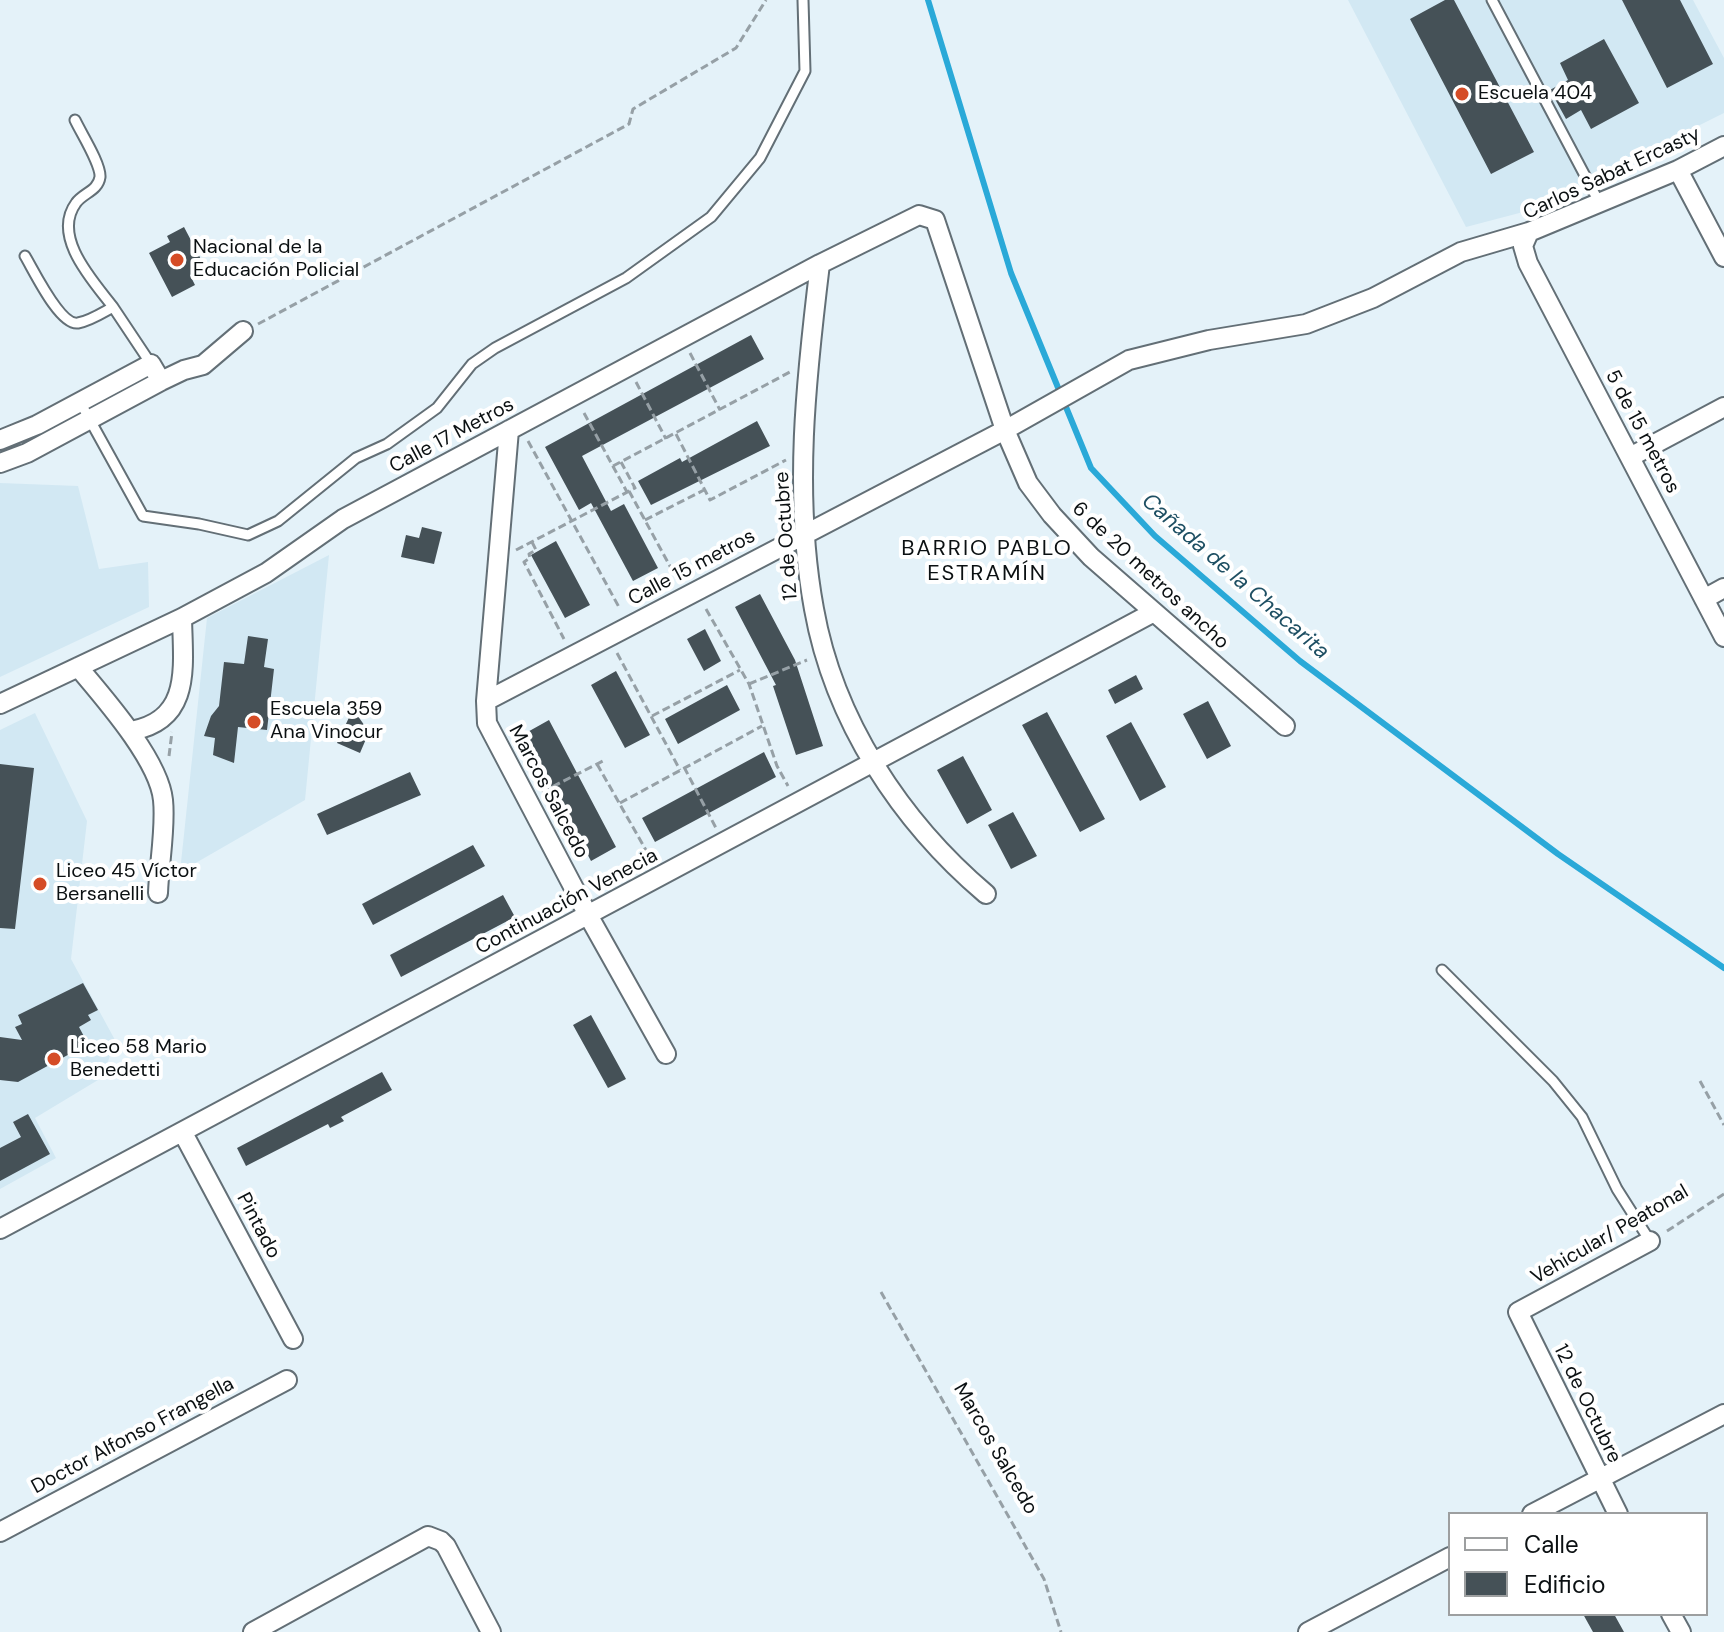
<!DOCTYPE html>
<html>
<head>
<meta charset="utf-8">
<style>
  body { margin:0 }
  #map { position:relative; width:1724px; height:1632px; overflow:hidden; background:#e4f2f9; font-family:"DM Sans",sans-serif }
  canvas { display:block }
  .legend { position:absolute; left:1448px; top:1512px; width:260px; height:104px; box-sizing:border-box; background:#fff; border:2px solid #9d9fa0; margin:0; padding:10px 14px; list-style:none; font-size:24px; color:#0b1012 }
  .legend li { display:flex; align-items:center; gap:16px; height:40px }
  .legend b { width:40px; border:2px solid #9d9fa0 }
</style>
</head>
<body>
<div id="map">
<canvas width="1724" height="1632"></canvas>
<ul class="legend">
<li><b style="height:10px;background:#fff"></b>Calle</li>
<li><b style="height:22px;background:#455157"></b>Edificio</li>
</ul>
</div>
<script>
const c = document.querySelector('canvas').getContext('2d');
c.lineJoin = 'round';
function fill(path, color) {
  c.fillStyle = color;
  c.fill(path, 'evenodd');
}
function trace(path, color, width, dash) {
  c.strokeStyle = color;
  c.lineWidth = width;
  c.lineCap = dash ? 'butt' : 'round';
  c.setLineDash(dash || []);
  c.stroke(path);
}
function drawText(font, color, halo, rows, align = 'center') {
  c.font = font + ' "DM Sans",sans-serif';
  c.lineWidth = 8;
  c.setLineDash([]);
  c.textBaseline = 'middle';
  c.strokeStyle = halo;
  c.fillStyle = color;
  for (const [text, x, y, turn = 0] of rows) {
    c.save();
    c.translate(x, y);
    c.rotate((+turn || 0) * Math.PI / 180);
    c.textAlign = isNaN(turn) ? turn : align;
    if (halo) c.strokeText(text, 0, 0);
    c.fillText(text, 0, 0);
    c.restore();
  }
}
fill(new Path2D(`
  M1348,0H1693L1724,58V113L1527,211L1466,227Z
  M0,483L78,486L99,569L148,562L149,607L0,677Z
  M329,555L305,800L180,872L207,618Z
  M35,713L87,821L71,959L115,1040L103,1077L35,1118L56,1158L0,1189V730Z`), '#d2e8f3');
trace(new Path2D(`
  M928,0L1011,273L1091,468L1155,536L1300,661L1558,854L1724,968`), '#2aa9d8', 6);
fill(new Path2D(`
  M1445,0H1454L1534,152L1491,174L1410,19Z
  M1622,0H1680L1713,64L1667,88Z
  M1604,39L1639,103L1591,129L1581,110L1566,119L1550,90L1568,80L1560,63Z
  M184,227L205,267L190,275L195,285L172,297L149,253L170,242L167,236Z
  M751,335L764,359L582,456L611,511L624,504L658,568L633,581L591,503L579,510L545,447Z
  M757,421L770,446L651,505L638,481L680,458L682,462Z
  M422,527L442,532L434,564L401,557L406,535L419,538Z
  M556,541L590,605L565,618L531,555Z
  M760,594L795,660L823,746L796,755L773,686L776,685L735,607Z
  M705,629L721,661L704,671L687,639Z
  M248,636L268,639L264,667L274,669L267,730L238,727L234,763L213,755L215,738L204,736L211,716L219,706L224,662L244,664Z
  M616,671L650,735L625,748L591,685Z
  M1136,675L1143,689L1115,704L1108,690Z
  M727,685L740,710L678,744L665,719Z
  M1208,701L1231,746L1207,759L1183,714Z
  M353,709L369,732L360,753L337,743Z
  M1047,712L1105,819L1080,832L1022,725Z
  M549,720L616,847L591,861L524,734Z
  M1131,722L1166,787L1140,801L1106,736Z
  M764,752L776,777L655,842L642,818Z
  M963,756L992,810L967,824L937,770Z
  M0,764L34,768L15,929L0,928Z
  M410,772L421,795L327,835L317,814Z
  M1013,812L1037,856L1011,869L988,825Z
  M473,845L485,866L373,925L362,904Z
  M503,895L515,917L401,977L390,955Z
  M83,983L98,1010L88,1015L91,1020L79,1027L88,1044L18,1082L0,1080V1037L22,1040L15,1027L22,1024L18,1015Z
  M591,1015L626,1079L608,1088L573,1025Z
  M382,1072L392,1090L341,1117L344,1121L330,1128L328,1124L246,1166L237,1148Z
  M28,1114L50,1154L0,1181V1148L21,1137L13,1122Z
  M1583,1614H1614L1624,1632H1593Z`), '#455157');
const service = new Path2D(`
  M1492,0L1600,204
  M75,120C81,133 101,164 100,177C98,191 83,193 76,203C51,237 94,282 113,307
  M25,256C34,271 60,326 78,323C90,321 102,313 113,307L151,364
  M80,402L143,516L199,524L248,535L278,521L356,458L387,444L437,408L472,364L495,348L626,278L711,217L760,158L805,71L803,0
  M1442,970L1553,1081L1582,1117L1617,1189L1650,1241`);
const minor = new Path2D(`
  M1724,146L1678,170L1529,232L1523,246L1528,263L1724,637
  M1678,170L1724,257
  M820,264C806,378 793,495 814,609C834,721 901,822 986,894
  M509,430L486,701L487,723L588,915L666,1054
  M0,440L37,425L151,364L161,381
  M1630,457L1724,407
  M0,463L27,453L161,381L184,370L203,365L243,331
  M1704,599L1724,588
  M78,667C104,698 159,760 163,800C166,828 159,864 158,893
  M486,701L1005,430L1129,360L1209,340L1306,324L1373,298L1461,252L1529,232
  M0,704L182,618L266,573L343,519L820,264L919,215L935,220L1005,430L1028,483L1052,515L1091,557L1285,726
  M131,731C192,720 183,667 182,618
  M183,1133L293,1339
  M0,1229L1154,612
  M1532,1514L1724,1414
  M1618,1514L1518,1312L1650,1241
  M0,1532L287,1380
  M1671,1614L1681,1632
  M253,1632L428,1536L441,1541L446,1546L491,1632
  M1308,1632L1450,1557`);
trace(service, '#636f76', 13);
trace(minor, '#636f76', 22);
trace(new Path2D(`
  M258,324L629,124L633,109L736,48L766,0
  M690,353L720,410
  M636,382L666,439
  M584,413L627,492
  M676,434L710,500L786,460
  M528,441L620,609
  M613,466L790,372
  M629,491L677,579
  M645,520L704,490
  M532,542L536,550L529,554L530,558L524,562L564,639
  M516,550L635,488L621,462
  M706,609L749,684L777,766L788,786
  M617,653L680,770
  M749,684L807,660
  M652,716L740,670
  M169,756L172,732
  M597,764L651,859
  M684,767L716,828
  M542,792L603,761
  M620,803L762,726
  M1700,1081L1724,1125
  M1667,1231L1724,1194
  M881,1292L1044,1579L1061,1632`), '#96a0a6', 3, [8, 4]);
trace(service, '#fff', 9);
trace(minor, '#fff', 18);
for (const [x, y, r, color] of [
  [1462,94,8,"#d54c26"],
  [177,260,8,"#d54c26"],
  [254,722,8,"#d54c26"],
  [40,884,8,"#d54c26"],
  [54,1059,8,"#d54c26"]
]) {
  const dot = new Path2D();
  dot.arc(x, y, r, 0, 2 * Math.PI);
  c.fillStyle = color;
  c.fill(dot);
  trace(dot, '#fff', 3);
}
drawText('20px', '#0b1012', '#fff', [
  ["Escuela 404",1478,94],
  ["Nacional de la",193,248],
  ["Educación Policial",193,271],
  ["Escuela 359",270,710],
  ["Ana Vinocur",270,733],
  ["Liceo 45 Víctor",56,872],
  ["Bersanelli",56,895],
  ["Liceo 58 Mario",70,1048],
  ["Benedetti",70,1071]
], 'left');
drawText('20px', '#0b1012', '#fff', [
  ["Carlos Sabat Ercasty",1612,174,-25],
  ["5 de 15 metros",1642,432,62],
  ["Calle 17 Metros",452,436,-28],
  ["12 de Octubre",787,536,-94],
  ["Calle 15 metros",692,568,-28],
  ["6 de 20 metros ancho",1150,576,43],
  ["Marcos Salcedo",548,792,62],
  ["Continuación Venecia",567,902,-28],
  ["Pintado",258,1226,62],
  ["Vehicular/ Peatonal",1610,1235,-30],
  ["12 de Octubre",1587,1404,64],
  ["Doctor Alfonso Frangella",133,1436,-28],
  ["Marcos Salcedo",995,1449,60]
]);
c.letterSpacing = '2px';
drawText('22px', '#0b1012', '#fff', [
  ["BARRIO PABLO",987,549],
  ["ESTRAMÍN",987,574]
]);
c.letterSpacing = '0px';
drawText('italic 22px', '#1e4f63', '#fff', [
  ["Cañada de la Chacarita",1235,577,41]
]);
</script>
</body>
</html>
